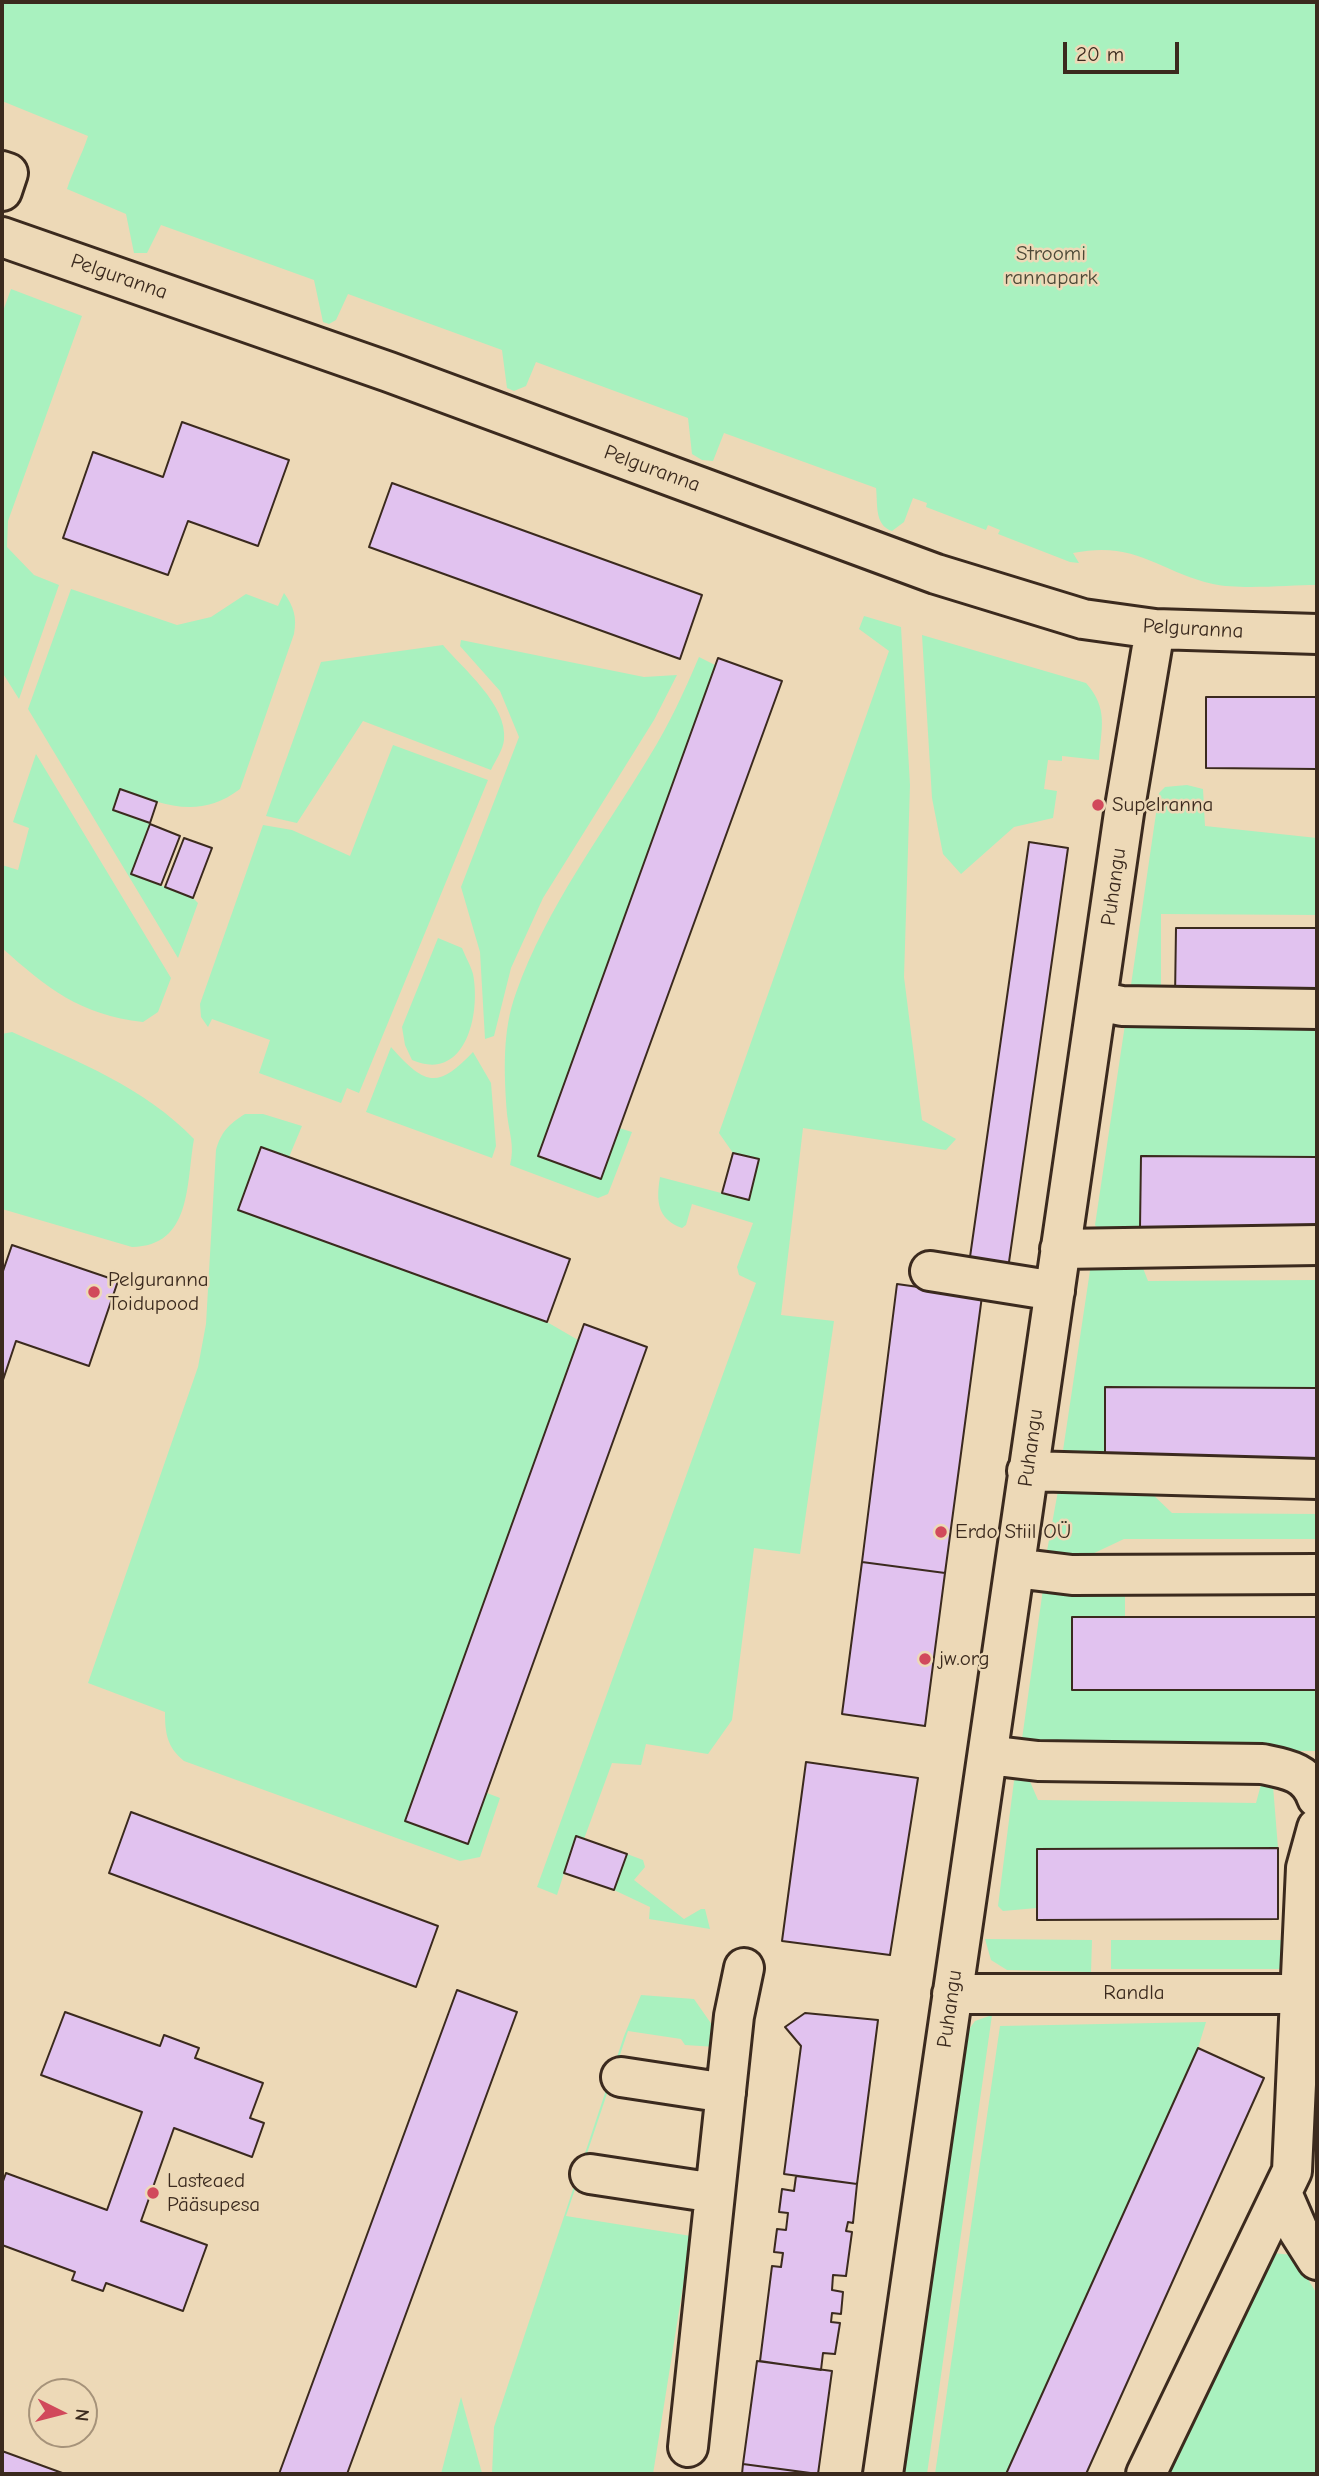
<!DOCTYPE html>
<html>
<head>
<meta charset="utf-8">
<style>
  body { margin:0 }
  #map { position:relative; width:1319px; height:2476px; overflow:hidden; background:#edd9b7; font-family:"Comic Neue",sans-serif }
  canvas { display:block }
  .frame { position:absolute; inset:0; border:4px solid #3b2a1e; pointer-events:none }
  .north { position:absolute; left:28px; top:2378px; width:70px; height:70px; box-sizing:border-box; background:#edd9b7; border:2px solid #a6937a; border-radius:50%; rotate:96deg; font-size:19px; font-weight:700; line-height:28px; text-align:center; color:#3b2a1e }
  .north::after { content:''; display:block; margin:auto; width:24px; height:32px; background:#d1495b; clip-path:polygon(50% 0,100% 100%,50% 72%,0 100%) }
  .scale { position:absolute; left:1063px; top:42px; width:116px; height:32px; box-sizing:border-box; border:4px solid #3b2a1e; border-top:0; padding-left:9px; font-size:21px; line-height:24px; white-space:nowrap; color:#3b2a1e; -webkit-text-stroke:5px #edd9b7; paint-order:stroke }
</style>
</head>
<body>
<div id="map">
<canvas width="1319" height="2476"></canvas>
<div class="frame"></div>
<div class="north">N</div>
<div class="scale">20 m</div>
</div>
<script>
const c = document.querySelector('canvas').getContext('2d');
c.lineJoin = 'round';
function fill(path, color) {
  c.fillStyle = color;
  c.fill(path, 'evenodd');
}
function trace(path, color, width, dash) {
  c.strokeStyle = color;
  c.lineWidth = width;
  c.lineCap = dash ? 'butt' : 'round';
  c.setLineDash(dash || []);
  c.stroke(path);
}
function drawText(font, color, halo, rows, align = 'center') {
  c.font = font + ' "Comic Neue",sans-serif';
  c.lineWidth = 5;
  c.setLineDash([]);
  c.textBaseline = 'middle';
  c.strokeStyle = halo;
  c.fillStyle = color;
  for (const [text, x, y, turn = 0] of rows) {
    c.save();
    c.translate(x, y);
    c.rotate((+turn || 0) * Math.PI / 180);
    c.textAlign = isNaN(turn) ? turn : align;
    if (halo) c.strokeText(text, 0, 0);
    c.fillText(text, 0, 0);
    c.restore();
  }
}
fill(new Path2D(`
  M2,2H1317V585C1289,585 1240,590 1213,584C1158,571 1136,540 1073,553L1079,563L1070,562L998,534L1000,530L988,525L986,530L926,507L927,503L913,498L904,522L892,531C874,525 878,504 876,488L724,433L713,461L702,460L692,454L688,418L536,362L526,386L514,391L507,388L502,350L348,294L336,320L329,324L323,322L314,280L161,225L147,253H134L126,214L67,189C73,170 82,155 88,136L2,101Z
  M11,289L82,316L8,521L7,547L34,575L59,585L19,699L2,672V314Z
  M71,589L177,625L211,617L246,594L278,606L284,593C294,607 297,617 294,634L240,789C199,820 164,805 120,789L113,809L150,823L132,874L193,898L198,903L178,958L28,709Z
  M864,616L901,627L910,785L904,977L922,1120L956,1139L946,1150L803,1128L781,1315L834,1321L800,1554L754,1548L732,1720L708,1754L646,1744L641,1765L612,1763L584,1839L576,1836L557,1895L537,1887L756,1283L739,1275L737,1267L753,1223L692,1204L686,1225L682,1228C657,1219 656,1201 660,1177L748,1200L759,1159L733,1153L719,1133L889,651L859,629Z
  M922,635L1086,683C1109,709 1101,728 1099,760L1062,756V761L1048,760L1044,789L1057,791L1053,818L1014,827L961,874L943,854L932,798Z
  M461,640L644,677L677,675L654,720L543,898L511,968L494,1036L485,1039L480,952L461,887L519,737L500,691L460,646Z
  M443,645C463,669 508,705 504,740C503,750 495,761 491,770L363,721L297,823L266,816L321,662Z
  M699,657L715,665L538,1156L601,1179L619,1128L632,1132L608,1194L598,1198L510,1165C515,1146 509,1133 507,1114C504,1074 502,1031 516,993C547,906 602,835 649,757C669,725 684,692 699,657Z
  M393,745L488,780L359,1093L347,1088L341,1103L259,1073L270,1040L212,1019L208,1027L201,1017L200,1004L263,825L292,830L350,856Z
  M36,754L171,978L158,1012L143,1022C80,1015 47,988 2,948V865L18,870L29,828L13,822Z
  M1187,785L1203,789L1205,826L1317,838V915L1161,914V990H1137L1131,985L1159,793L1165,787Z
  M438,938L462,948C465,956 471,966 473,974C481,1015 465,1083 412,1060L405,1045L402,1027Z
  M1147,1013L1149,1027H1317V1157L1141,1156L1140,1228L1099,1230L1095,1225L1126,1018Z
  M12,1032C77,1061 144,1087 194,1139C186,1184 192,1246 132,1247L2,1209V1034Z
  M391,1047C425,1085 437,1090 473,1052L491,1083L496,1146L492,1158L366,1112Z
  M245,1114H263L302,1126L289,1157L260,1147L238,1210L547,1322L578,1340L468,1843L487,1793L500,1798L480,1857L460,1861L184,1761C167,1747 165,1733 165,1712L88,1683L198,1367L206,1324L216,1150C221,1132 229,1124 245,1114Z
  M1141,1263L1148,1281L1317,1280V1388L1106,1387L1105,1466L1062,1457L1091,1264Z
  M1068,1485L1145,1487L1172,1513L1317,1514V1539H1124L1071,1564L1057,1560L1047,1551L1058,1491Z
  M1125,1584V1617L1073,1690H1317V1751L1039,1750L1022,1739L1043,1589Z
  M1025,1770L1038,1800L1256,1803L1263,1777L1273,1786L1278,1848L1037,1849V1908L1003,1911L998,1906L1014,1781Z
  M627,1854L643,1860L645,1867L634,1880L684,1919L701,1909H705L710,1929L649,1919L650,1907L614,1890Z
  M985,1939L1092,1940L1091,1972L1007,1970L991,1960Z
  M1111,1940H1286V1969H1111Z
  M641,1995L694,1999L717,2032L716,2047L685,2045L681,2039L628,2031L566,2216L691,2236L653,2474H492L494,2427L624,2036Z
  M992,2015L927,2474H904L965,2035L975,2021Z
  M1206,2022L1198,2048L1006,2474H935L1000,2026Z
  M1262,2252L1293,2255L1317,2294V2474H1156Z
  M461,2397L482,2473L483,2474H441Z`), '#a9f1bf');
const building = new Path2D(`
  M182,422L289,460L258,546L188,521L168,575L63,538L93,452L163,477Z
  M392,483L702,595L680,659L369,547Z
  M718,658L782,681L601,1179L538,1156Z
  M1206,697H1317V769L1206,768Z
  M120,789L157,802L150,823L113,810Z
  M150,824L180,836L161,885L131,874Z
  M184,838L212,848L193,898L165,887Z
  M1029,842L1068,848L1008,1269L969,1264Z
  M1176,928H1317V999L1175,998Z
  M261,1147L570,1259L547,1322L238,1210Z
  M733,1153L759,1159L749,1200L722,1193Z
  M1141,1156L1317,1157V1230L1140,1228Z
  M12,1245L118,1281L89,1366L16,1341L2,1383V1274Z
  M897,1284L982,1296L945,1573L862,1562Z
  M584,1324L647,1347L468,1844L405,1821Z
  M1105,1387L1317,1388V1461L1105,1459Z
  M862,1562L945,1573L925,1726L842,1714Z
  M1072,1617H1317V1690H1072Z
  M806,1762L918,1778L890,1955L782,1941Z
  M131,1812L438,1926L416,1987L109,1873Z
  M576,1836L627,1854L614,1890L564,1873Z
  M1278,1848V1919L1037,1920V1849Z
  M457,1990L517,2012L347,2474H279Z
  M65,2012L160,2046L164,2035L199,2048L195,2058L263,2083L250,2118L264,2123L252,2157L174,2128L141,2221L207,2245L183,2311L106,2283L103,2291L72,2280L75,2272L2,2245V2184L6,2173L107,2210L142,2112L41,2075Z
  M805,2013L878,2020L857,2184L784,2174L801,2046L785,2027Z
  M1198,2048L1264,2078L1086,2474H1006Z
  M796,2176L857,2184L853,2223L848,2222L846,2231L852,2232L846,2276L833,2275L832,2290L843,2292L841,2314L832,2313L831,2322L840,2323L835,2354L823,2353L821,2370L760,2361L772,2266L781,2267L783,2253L774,2252L777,2229L786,2230L788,2213L779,2212L782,2189L794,2191Z
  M757,2361L832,2371L818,2474L743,2464Z
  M2,2451L65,2474H2Z
  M743,2464L817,2474H742Z`);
fill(building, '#e1c2ef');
trace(building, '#3b2a1e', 2);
const minor = new Path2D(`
  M2,171L8,173L2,191
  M2,237L389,372L936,574L1083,619L1155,629L1317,634
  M1098,1001L1122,1006L1317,1009
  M1060,1249L1317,1245
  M930,1271L1055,1291
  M1027,1471L1317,1479
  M1015,1568L1072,1575L1317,1574
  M988,1755L1038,1761L1262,1764C1287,1769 1308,1772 1317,1798
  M952,1994H1317
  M621,2077L726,2093
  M590,2174L715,2193
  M1282,2193L1298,2230L1317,2260
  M688,2447L734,2016L744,1968
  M883,2474L1124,813L1155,629
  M1146,2474L1292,2171L1306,1868L1317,1828`);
trace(minor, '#3b2a1e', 44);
trace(minor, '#edd9b7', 38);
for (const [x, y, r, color] of [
  [1098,805,7,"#d1495b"],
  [94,1292,7,"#d1495b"],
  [941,1532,7,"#d1495b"],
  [925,1659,7,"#d1495b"],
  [153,2193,7,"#d1495b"]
]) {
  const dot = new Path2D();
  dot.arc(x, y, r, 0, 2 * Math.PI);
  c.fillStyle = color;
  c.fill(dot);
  trace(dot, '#edd9b7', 2.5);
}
drawText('21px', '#4c4836', '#edd9b7', [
  ["Stroomi",1051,254],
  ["rannapark",1051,278]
]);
drawText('21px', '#3b2a1e', '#edd9b7', [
  ["Pelguranna",119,277,19],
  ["Pelguranna",652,469,20],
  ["Pelguranna",1193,629,3],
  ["Puhangu",1114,887,-82],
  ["Puhangu",1031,1448,-82],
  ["Randla",1134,1993],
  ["Puhangu",950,2009,-82]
]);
drawText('21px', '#3b2a1e', '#edd9b7', [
  ["Supelranna",1112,805],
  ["Pelguranna",108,1280],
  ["Toidupood",108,1304],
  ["Erdo Stiil OÜ",955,1532],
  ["jw.org",939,1659],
  ["Lasteaed",167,2181],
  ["Pääsupesa",167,2205]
], 'left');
</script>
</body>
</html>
